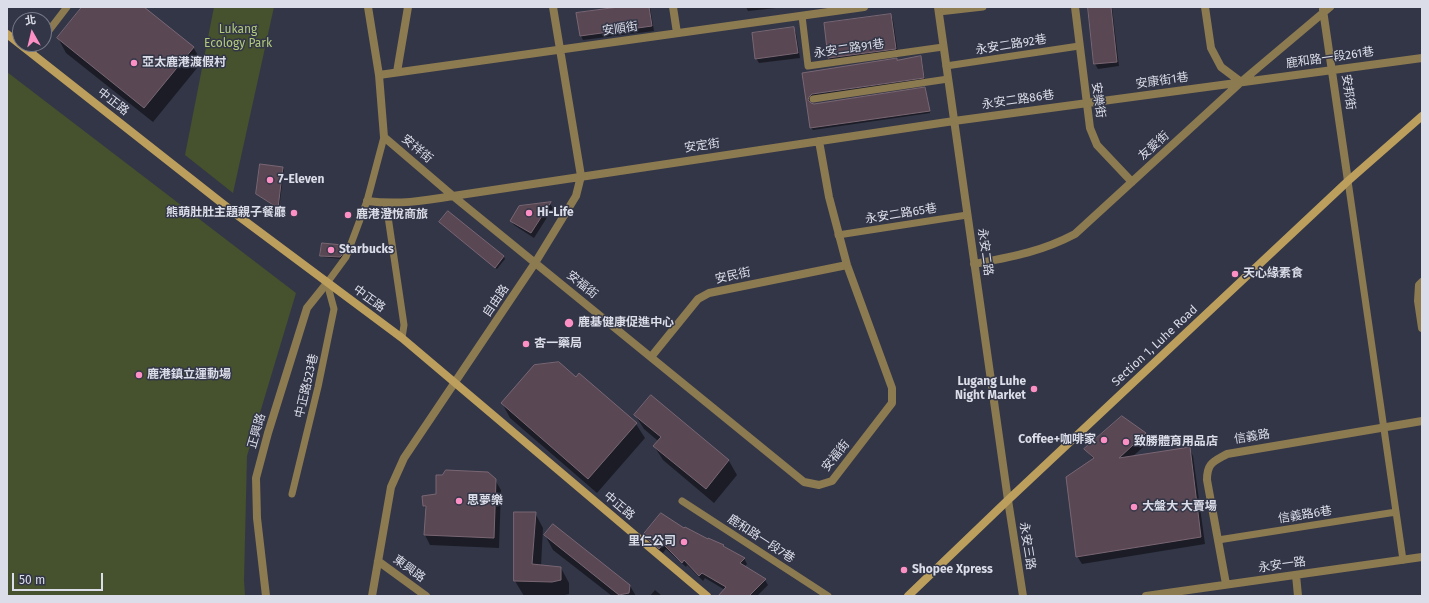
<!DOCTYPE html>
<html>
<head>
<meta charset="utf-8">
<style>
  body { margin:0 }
  #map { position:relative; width:1429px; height:603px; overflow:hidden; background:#333647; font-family:"Fira Sans","Noto Sans TC",sans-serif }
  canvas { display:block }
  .frame { position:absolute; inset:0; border:8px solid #dbdde9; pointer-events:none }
  .north { position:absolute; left:12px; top:12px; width:40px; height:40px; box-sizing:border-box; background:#333647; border:1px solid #767988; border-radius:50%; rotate:352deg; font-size:11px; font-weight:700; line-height:16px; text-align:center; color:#dbdde9 }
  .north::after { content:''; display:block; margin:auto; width:14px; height:18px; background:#fc8fc3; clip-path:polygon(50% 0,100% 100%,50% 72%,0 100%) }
  .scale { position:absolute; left:12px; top:573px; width:91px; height:18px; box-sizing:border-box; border:2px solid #dbdde9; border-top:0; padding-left:5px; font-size:12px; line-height:14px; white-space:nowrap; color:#dbdde9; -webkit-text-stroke:3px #333647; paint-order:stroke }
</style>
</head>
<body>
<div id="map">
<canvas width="1429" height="603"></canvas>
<div class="frame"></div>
<div class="north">北</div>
<div class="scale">50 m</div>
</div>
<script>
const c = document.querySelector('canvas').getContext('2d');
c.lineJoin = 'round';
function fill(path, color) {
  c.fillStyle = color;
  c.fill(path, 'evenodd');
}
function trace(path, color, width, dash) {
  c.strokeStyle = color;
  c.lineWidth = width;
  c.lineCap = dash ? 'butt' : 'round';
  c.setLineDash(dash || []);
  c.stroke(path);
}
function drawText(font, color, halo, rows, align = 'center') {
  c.font = font + ' "Fira Sans","Noto Sans TC",sans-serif';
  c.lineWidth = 3;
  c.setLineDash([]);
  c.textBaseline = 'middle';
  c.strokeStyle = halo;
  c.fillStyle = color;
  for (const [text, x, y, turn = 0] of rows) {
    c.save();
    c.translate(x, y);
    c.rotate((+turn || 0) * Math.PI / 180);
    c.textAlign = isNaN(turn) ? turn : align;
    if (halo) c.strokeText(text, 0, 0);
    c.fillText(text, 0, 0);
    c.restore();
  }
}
fill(new Path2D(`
  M214,7H274L233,193L185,155Z
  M7,72L296,293L247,456L244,580L245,596H7Z`), '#46512d');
fill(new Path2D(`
  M83,7H143L193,47L202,62L153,122L66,53L58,38Z
  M627,7H650L654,31L583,40L581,36Z
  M746,7H776V8L748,11Z
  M1089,7H1112L1119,66L1098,69L1095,64Z
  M891,15L893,20L898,53L832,63L829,58Z
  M794,29L796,33L800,58L759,63L756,58Z
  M920,57L922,60L925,80L814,97L810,100L809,103L814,105L925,88L930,113L813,130L811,128L803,74Z
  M283,168L284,170L279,209L259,196L257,194Z
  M550,204L553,208L534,238L514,225L511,221L520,207Z
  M448,212L504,257L505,259L497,269L441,224L440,222Z
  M342,246L343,248L342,257L341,259L323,257L322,255Z
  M576,378L636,424L645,438L597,493L510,418L502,403Z
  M651,397L729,461L737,475L714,503L663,460L654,446L658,441L644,429L635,415Z
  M1122,417L1146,434L1150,441L1132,457L1189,448L1193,456L1205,544L1082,564L1077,556L1093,459L1085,449Z
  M495,480L501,490L499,548L430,545L425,535L426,510L424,506L437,495Z
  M515,513H535L543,528L541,566L561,568L569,583V594L561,596H524L515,581Z
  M684,530L723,546L725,548L744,558L747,564L744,567L765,580L768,585L757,596H720L725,590L705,578L703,581L687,565L686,567L666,549L663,553L647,540L644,535Z
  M545,535L630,586L636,596H612L553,550Z
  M655,590L662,596H650Z`), '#0007');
const building = new Path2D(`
  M82,7H144L194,47L144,108L57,38Z
  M619,7H649L652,26L580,36L576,13Z
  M1088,7H1111L1117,62L1094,64Z
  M891,14L896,49L828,58L824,23Z
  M794,27L798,53L755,59L752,33Z
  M921,56L924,78L812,94L809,97L808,100L811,103L814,104L925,87L930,111L810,128L802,73L897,58V60Z
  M260,164L283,167L278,208L256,194Z
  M551,202L531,233L510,221L519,206Z
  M448,211L504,256L495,268L439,222Z
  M322,243L343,245L342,255L340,257L320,256Z
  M559,362L576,377L579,373L637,423L588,479L501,403L534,365Z
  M651,395L729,460L706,489L653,446L661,437L634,415Z
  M1122,416L1146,433L1119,458L1190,447L1201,537L1076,557L1066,477L1094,458L1084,449Z
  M446,470L488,472L496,479L494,538L424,535L426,506H423L422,496L436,494V475H442Z
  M514,512H536L532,564L561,567V580L552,582L514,581Z
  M661,513L684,528L685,527L708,539V538L724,545L723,546L745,558L740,563L766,579L749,596H718L726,587L702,573L699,576L684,560L682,563L663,544L659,549L643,535Z
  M553,524L630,585L629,593L619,595L544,535Z`);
fill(building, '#594754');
trace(building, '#796673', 1);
trace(new Path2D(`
  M939,12L983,7
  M802,16L808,66L943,47
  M44,37L67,7
  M31,53L38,44
  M946,66L1079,46
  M813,99L948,79
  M1348,181L1403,560
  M386,203L404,325L402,338
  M838,235L967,215
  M292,494L318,387L334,309L327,283L346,257L367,201L384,137
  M682,501L828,596
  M1218,540L1396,512`), '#8c7a51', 7);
trace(new Path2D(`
  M368,7L379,75L384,137L453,196L804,482L819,485L832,481L892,403V388L847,265L829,197L819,141
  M673,7L677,33
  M938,7L1008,500L1023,596
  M1075,7L1090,128L1097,145L1132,182
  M1205,7L1211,48L1221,67L1241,82
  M1323,10L1348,181
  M397,72L408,7
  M379,75L864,7
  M367,201C398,205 423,201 453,196L954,121L1422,58
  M974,264C1011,257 1041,252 1075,234L1241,82L1330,7
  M1422,282L1419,285L1418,301L1422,328
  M651,357L698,299L709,293L847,265
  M378,561L426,596
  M1296,575L1298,596
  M1226,584L1207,480C1207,463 1213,462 1227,454L1422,421
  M266,596L257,518L256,478L268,433L307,308L327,283
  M372,596L391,487L404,458L535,263L576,196L581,176L553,7
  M1146,596L1422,557`), '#8c7a51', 8);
trace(new Path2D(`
  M7,34L237,215L402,338L707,596
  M908,596L1008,500L1348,181L1422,116`), '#bc9f5c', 8);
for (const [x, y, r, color] of [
  [134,63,4,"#fc8fc3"],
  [270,180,4,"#fc8fc3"],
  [294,213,4,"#fc8fc3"],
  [529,213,4,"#fc8fc3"],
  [348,215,4,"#fc8fc3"],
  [331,250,4,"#fc8fc3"],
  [1235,274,4,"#fc8fc3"],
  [569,323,5,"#fc8fc3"],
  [526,344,4,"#fc8fc3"],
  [139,375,4,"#fc8fc3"],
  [1034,389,4,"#fc8fc3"],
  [1104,440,4,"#fc8fc3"],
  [1126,442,4,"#fc8fc3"],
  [459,501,4,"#fc8fc3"],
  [1134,507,4,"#fc8fc3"],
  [684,542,4,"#fc8fc3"],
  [904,570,4,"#fc8fc3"]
]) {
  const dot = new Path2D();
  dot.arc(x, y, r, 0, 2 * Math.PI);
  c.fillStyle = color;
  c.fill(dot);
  trace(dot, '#333647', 1.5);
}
drawText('12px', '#dbdde9', '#333647', [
  ["安順街",620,29,-8],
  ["永安二路92巷",1011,45,-9],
  ["永安二路91巷",849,49,-8],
  ["鹿和路一段261巷",1330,58,-8],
  ["安康街1巷",1162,81,-8],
  ["安邦街",1348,92,82],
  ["永安二路86巷",1018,100,-8],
  ["安樂街",1098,100,82],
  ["中正路",113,102,38],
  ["安定街",702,146,-8],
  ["友愛街",1154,146,-42],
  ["安祥街",417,149,40],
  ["永安二路65巷",901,214,-9],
  ["永安二路",985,252,82],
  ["安民街",733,276,-12],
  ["安福街",582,285,39],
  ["中正路",369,299,36],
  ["自由路",496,301,-56],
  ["Section 1, Luhe Road",1155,346,-43],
  ["中正路523巷",307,386,-77],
  ["正興路",257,431,-74],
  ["信義路",1252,437,-9],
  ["安福街",836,456,-51],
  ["中正路",619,506,40],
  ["信義路6巷",1305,515,-9],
  ["鹿和路一段7巷",761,539,33],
  ["永安三路",1027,546,81],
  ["永安一路",1282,565,-8],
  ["東興路",409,569,36]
]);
drawText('12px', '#b2c97b', '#333647', [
  ["Lukang",238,30],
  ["Ecology Park",238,44]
]);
drawText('bold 12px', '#dbdde9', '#333647', [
  ["亞太鹿港渡假村",142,63],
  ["7-Eleven",278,180],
  ["熊萌肚肚主題親子餐廳",286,213,"right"],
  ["Hi-Life",537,213],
  ["鹿港澄悅商旅",356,215],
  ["Starbucks",339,250],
  ["天心緣素食",1243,274],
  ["鹿基健康促進中心",578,323],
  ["杏一藥局",534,344],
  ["鹿港鎮立運動場",147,375],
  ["Lugang Luhe",1026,382,"right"],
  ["Night Market",1026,396,"right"],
  ["Coffee+咖啡家",1096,440,"right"],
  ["致勝體育用品店",1134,442],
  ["思夢樂",467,501],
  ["大盤大 大賣場",1142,507],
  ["里仁公司",676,542,"right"],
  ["Shopee Xpress",912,570]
], 'left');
</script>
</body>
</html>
